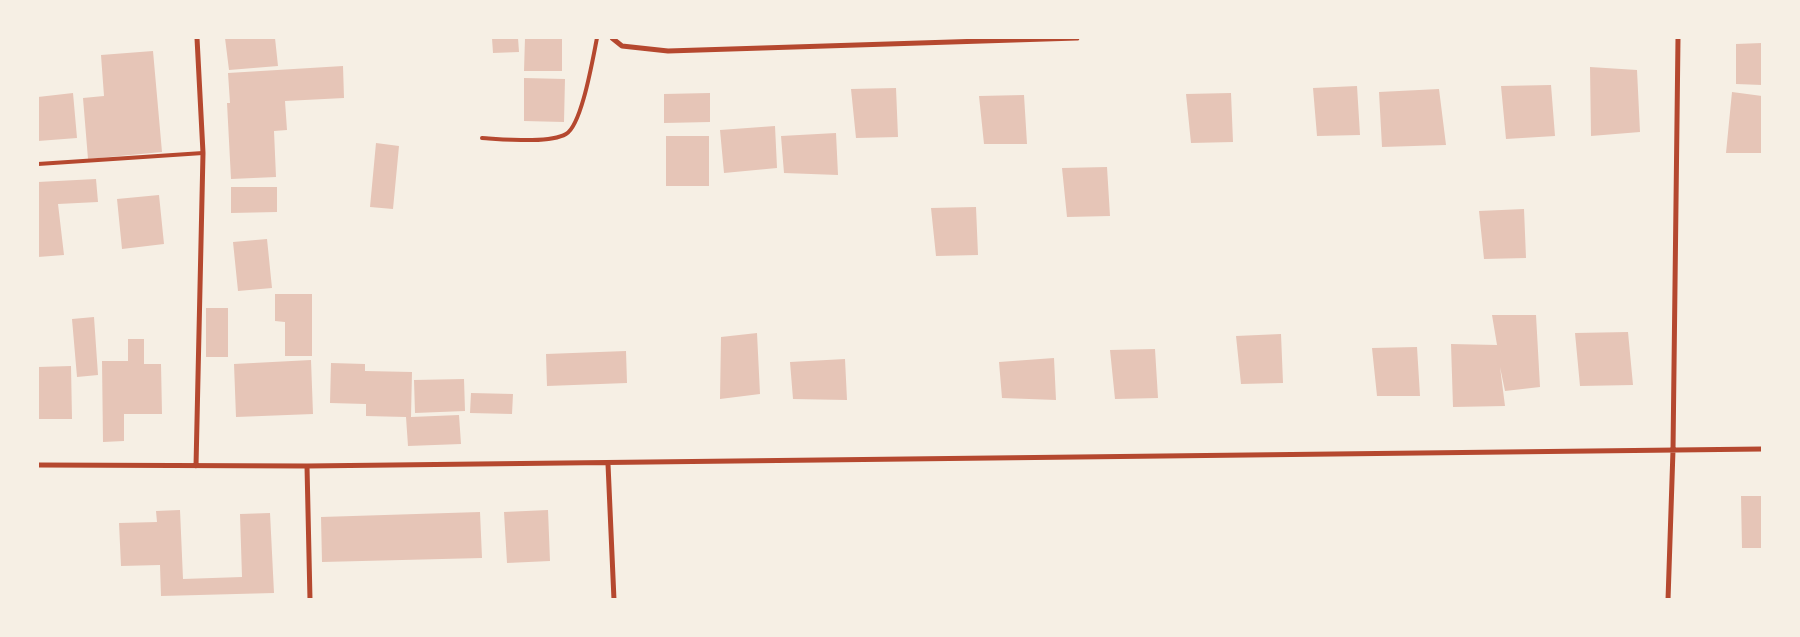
<!DOCTYPE html>
<html>
<head>
<meta charset="utf-8">
<style>
  body { margin:0 }
  #map { position:relative; width:1800px; height:637px; overflow:hidden; background:#f6efe4; font-family:Helvetica,sans-serif }
  canvas { display:block }
  .frame { position:absolute; inset:0; border:39px solid #f6efe4; pointer-events:none }
</style>
</head>
<body>
<div id="map">
<canvas width="1800" height="637"></canvas>
<div class="frame"></div>
</div>
<script>
const c = document.querySelector('canvas').getContext('2d');
c.lineJoin = 'round';
function fill(path, color) {
  c.fillStyle = color;
  c.fill(path, 'evenodd');
}
function trace(path, color, width, dash) {
  c.strokeStyle = color;
  c.lineWidth = width;
  c.lineCap = dash ? 'butt' : 'round';
  c.setLineDash(dash || []);
  c.stroke(path);
}
fill(new Path2D(`
  M225,38H275L278,66L229,70Z
  M492,38H518L519,52L493,53Z
  M525,38H562V71H524Z
  M1762,43V85L1736,84V44Z
  M153,51L162,152L88,159L83,98L104,96L101,55Z
  M343,66L344,98L285,101L287,130L274,131L276,177L231,179L227,103H230L228,73Z
  M1590,67L1637,70L1640,132L1591,136Z
  M524,78L565,79L564,122L524,121Z
  M1551,85L1555,136L1506,139L1501,86Z
  M1357,86L1360,135L1317,136L1313,88Z
  M896,88L898,137L856,138L851,89Z
  M1439,89L1446,145L1382,147L1379,92Z
  M1732,92L1762,96V153H1726Z
  M73,93L77,138L38,141V97Z
  M710,93V122L664,123V94Z
  M1231,93L1233,142L1191,143L1186,94Z
  M1024,95L1027,144H984L979,96Z
  M775,126L777,168L724,173L720,130Z
  M836,133L838,175L784,173L781,136Z
  M666,136H709V186H666Z
  M376,143L399,146L393,209L370,207Z
  M1107,167L1110,216L1067,217L1062,168Z
  M96,179L98,202L58,204L64,255L38,257V182Z
  M231,187H277V212L231,213Z
  M159,195L164,244L122,249L117,199Z
  M976,207L978,255L936,256L931,208Z
  M1524,209L1526,258L1484,259L1479,211Z
  M267,239L272,288L238,291L233,242Z
  M275,294H312V356H285V322L275,321Z
  M206,308H228V357H206Z
  M1492,315H1536L1540,387L1505,391L1500,367L1505,406L1453,407L1451,344L1497,345Z
  M94,317L98,375L77,377L72,319Z
  M1628,332L1633,385L1580,386L1575,333Z
  M757,333L760,394L720,399L721,337Z
  M1281,334L1283,383L1241,384L1236,336Z
  M128,339H144V364H161L162,414H124V441L103,442L102,361H128Z
  M1417,347L1420,396H1377L1372,348Z
  M1155,349L1158,398L1115,399L1110,350Z
  M626,351L627,383L547,386L546,354Z
  M1054,358L1056,400L1002,398L999,362Z
  M845,359L847,400L793,399L790,362Z
  M311,360L313,414L236,417L234,364Z
  M331,363L365,364V371L412,372L411,417L459,415L461,444L408,446L406,417L366,416V404L330,403Z
  M71,366L72,419H38V367Z
  M464,379L465,411L415,413L414,380Z
  M471,393L513,394L512,414L470,413Z
  M1741,496H1762V548H1742Z
  M180,510L183,579L242,577L240,514L270,513L274,593L161,596L160,565L121,566L119,523L157,522L156,511Z
  M548,510L550,561L507,563L504,512Z
  M480,512L482,558L322,562L321,517Z`), '#e6c5b7');
trace(new Path2D(`
  M482,138C502,139 549,144 566,134C582,125 593,57 597,38
  M38,164L203,153`), '#b5482f', 4);
trace(new Path2D(`
  M612,38L622,46L668,51L1077,38
  M608,464L614,600
  M38,465L307,466L1762,449
  M196,466L203,153L197,38
  M307,466L310,600
  M1668,600L1673,450L1678,38`), '#b5482f', 5);
</script>
</body>
</html>
